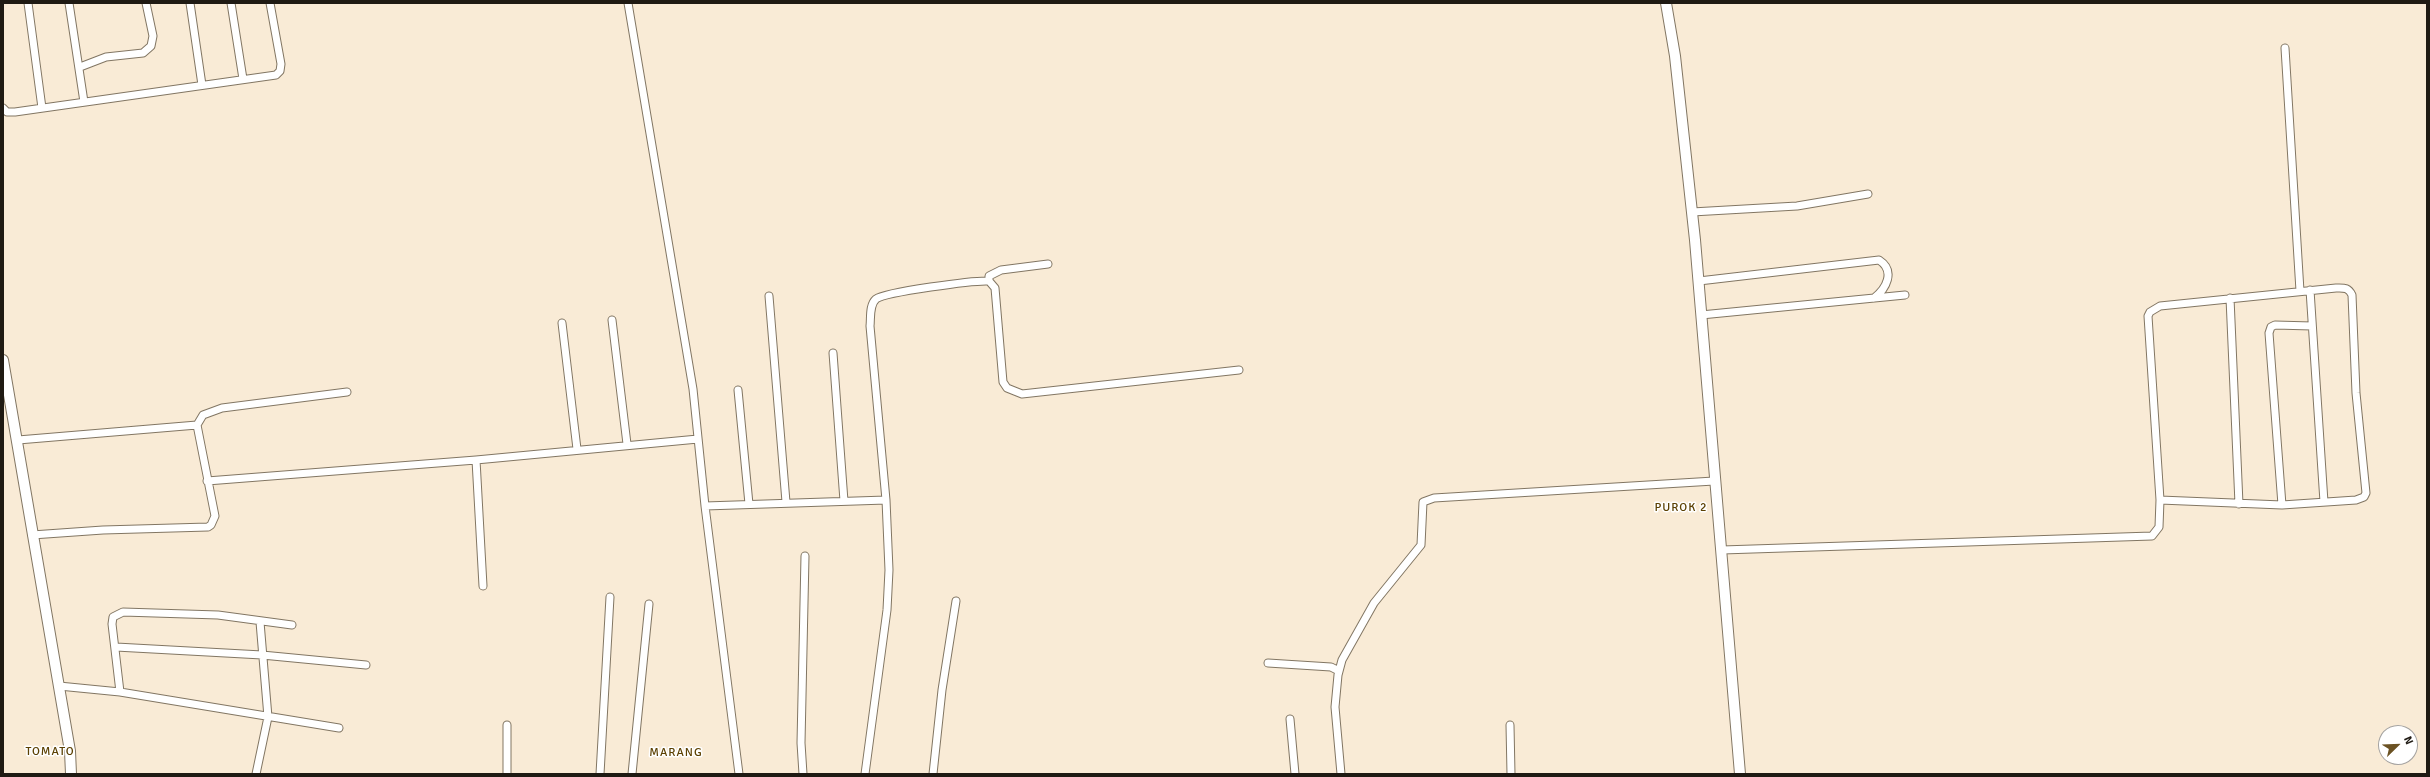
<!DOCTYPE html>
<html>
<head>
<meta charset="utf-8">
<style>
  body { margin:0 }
  #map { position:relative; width:2430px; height:777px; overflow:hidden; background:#f9ebd6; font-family:Signika,sans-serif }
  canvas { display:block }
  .frame { position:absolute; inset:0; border:4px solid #1f1a13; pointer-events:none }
  .north { position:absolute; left:2378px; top:725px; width:40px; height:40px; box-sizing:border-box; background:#fff; border:1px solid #a5a3a1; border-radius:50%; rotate:67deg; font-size:11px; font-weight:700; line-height:16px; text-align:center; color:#1f1a13 }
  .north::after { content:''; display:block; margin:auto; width:14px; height:18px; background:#6b5223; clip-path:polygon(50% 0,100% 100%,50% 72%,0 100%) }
</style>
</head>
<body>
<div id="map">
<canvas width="2430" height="777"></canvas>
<div class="frame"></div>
<div class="north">N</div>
</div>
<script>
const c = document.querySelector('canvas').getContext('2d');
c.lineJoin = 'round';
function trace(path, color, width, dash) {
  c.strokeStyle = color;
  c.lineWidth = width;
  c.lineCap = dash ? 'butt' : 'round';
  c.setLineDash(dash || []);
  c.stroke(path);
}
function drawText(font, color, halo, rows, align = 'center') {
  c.font = font + ' Signika,sans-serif';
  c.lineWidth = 3;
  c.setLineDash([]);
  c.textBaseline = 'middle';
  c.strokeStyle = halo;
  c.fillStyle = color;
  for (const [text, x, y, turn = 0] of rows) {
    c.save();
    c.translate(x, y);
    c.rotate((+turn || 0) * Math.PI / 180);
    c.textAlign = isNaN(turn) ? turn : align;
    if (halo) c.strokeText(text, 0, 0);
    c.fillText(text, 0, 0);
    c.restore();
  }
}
const street = new Path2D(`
  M28,3L42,108
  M69,3L84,102
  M190,3L202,85
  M231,3L243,79
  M628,3L693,389L705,506L739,774
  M2285,48L2300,291
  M80,67L106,57L143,53L151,46L153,36L146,3
  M3,108L7,112H15L276,75L280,71L281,64L270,3
  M1692,212L1797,206L1868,194
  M989,281V276L1001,270L1048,264
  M1699,281L1879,260C1896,271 1886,289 1874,298
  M2310,290L2324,502
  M769,296L786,502
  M2230,298L2239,504
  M1701,315L1905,295
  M612,320L627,444
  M562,323L577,449
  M833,353L844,501
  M738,390L749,504
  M18,440L197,425
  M476,460L483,586
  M207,481L476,460L698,439
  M2282,505L2269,333L2271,327L2275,325L2312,326
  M705,506L886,500
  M32,535L103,530L208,527L211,525L215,516L197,425L203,415L222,408L347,392
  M1722,550L2152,536L2159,527L2160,500L2148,316L2150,312L2160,306L2336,288C2344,288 2348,287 2352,295L2356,393L2366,493L2364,497L2356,500L2282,505L2160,500
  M116,647L262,655L366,665
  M1268,663L1331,667L1339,671
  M59,686L120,692L339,728
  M120,692L112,624L113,617L123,612L218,615L292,625
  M1290,719L1295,774
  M507,725V774
  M1510,725L1511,774
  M256,774L268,717L260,622
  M600,774L610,597
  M632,774L649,604
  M803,774L801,743L805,556
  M865,774L887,610L889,570L886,500L870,326C871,318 869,305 876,299C885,292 975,280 989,281L995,288L1003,382L1007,388L1022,394L1239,370
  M933,774L942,690L956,601
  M1341,774L1335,707L1338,675L1342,660L1374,603L1421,545L1423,502L1434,498L1714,481`);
const secondary = new Path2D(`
  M1666,3L1675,56L1695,240L1740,774
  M3,360L70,751L71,774`);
trace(street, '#827663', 9);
trace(secondary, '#827663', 12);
trace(street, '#fff', 7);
trace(secondary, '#fff', 10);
c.letterSpacing = '1px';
drawText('12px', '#5b4002', '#fff', [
  ["PUROK 2",1681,508],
  ["TOMATO",50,752],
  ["MARANG",676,753]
]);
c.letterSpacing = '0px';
</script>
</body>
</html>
